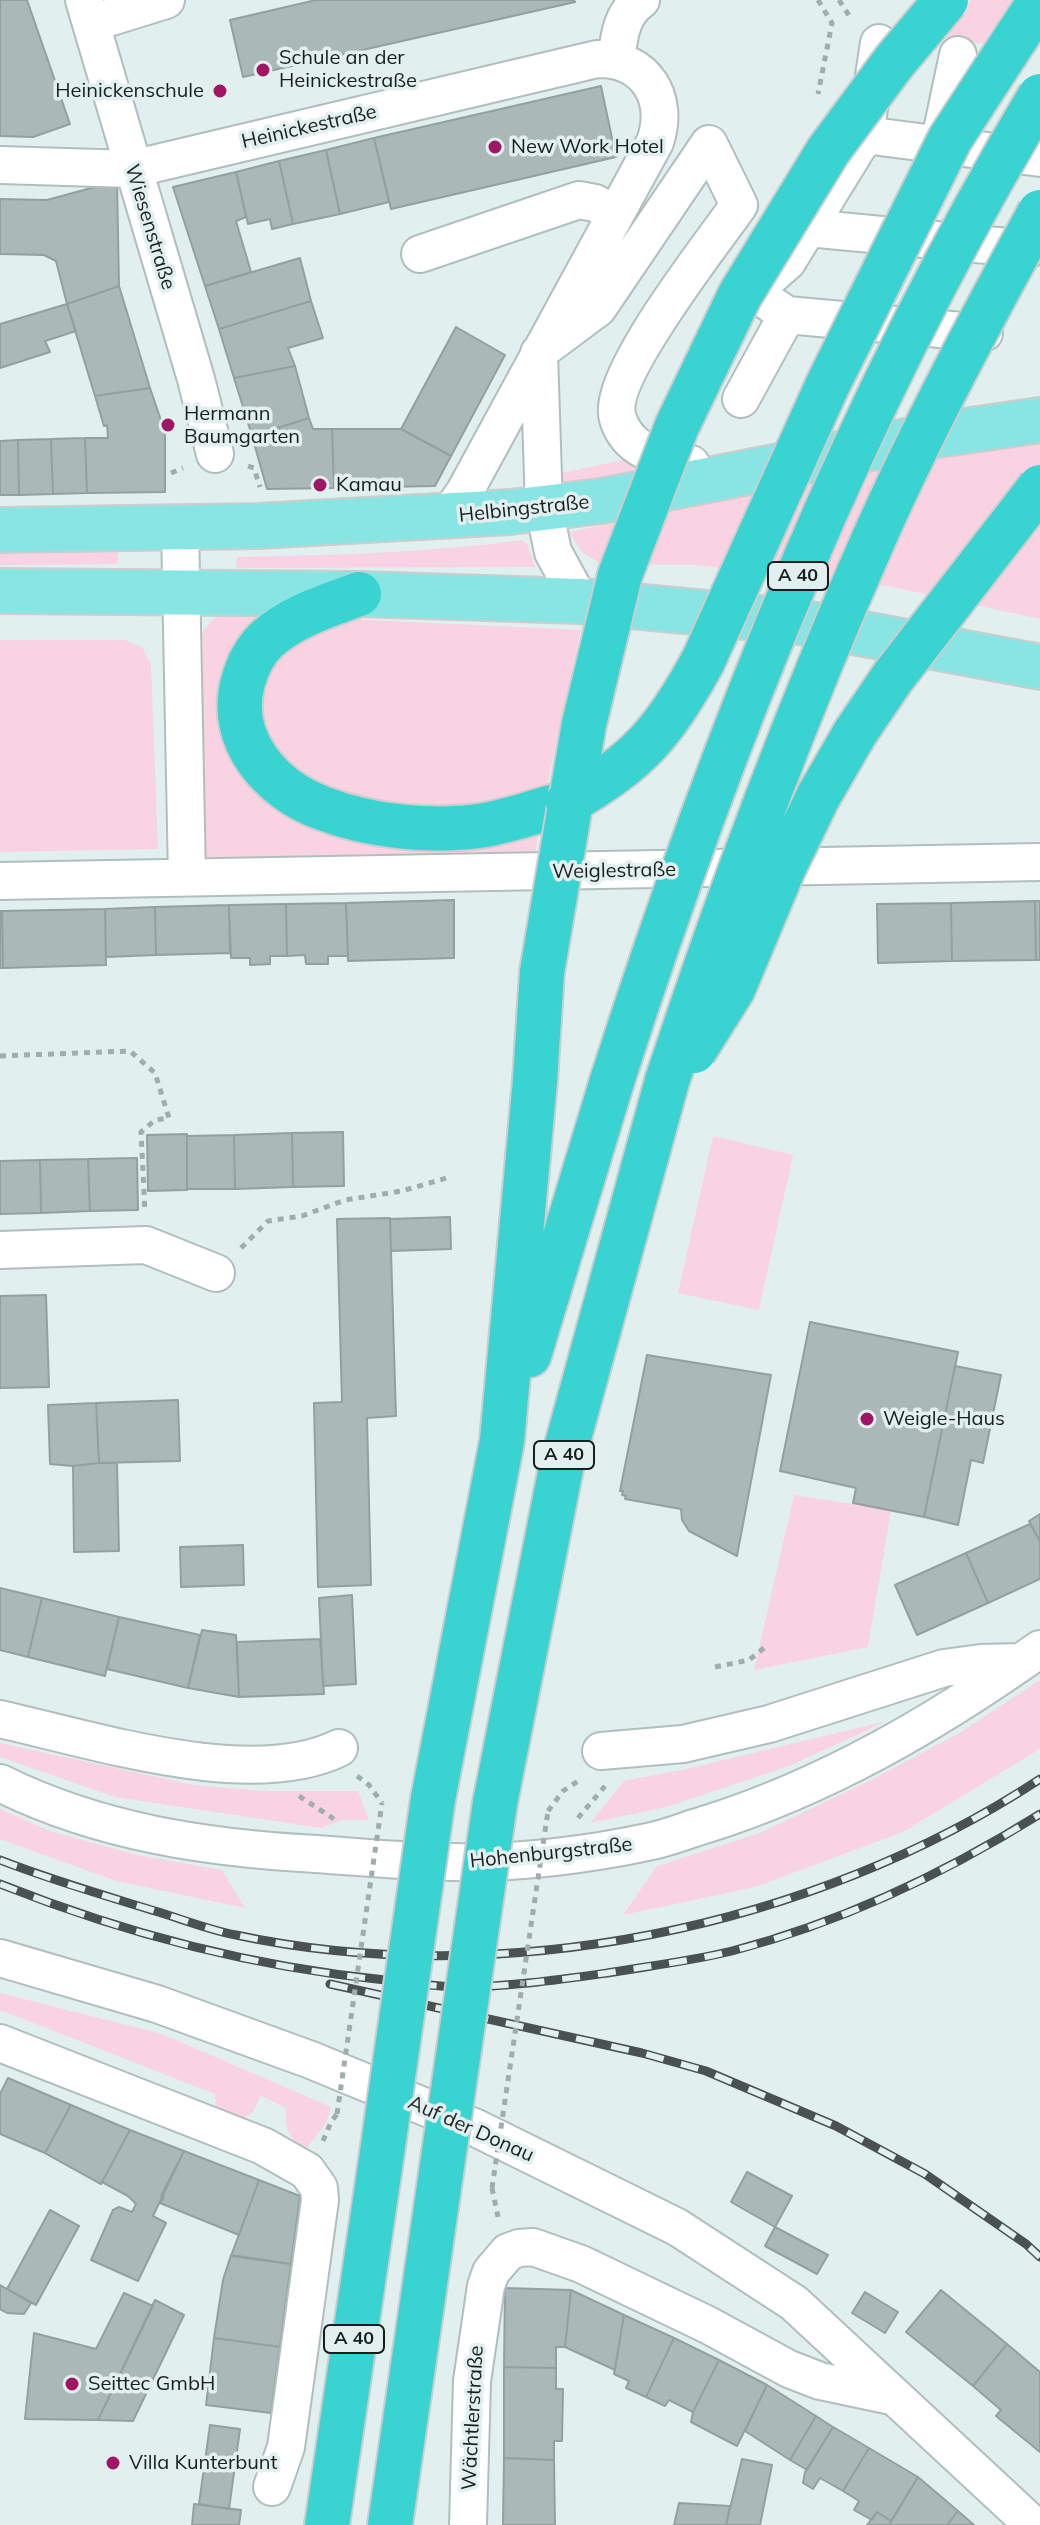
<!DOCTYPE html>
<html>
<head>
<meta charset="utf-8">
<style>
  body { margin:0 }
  canvas { display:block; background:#e1f0ef }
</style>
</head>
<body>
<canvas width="1040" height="2525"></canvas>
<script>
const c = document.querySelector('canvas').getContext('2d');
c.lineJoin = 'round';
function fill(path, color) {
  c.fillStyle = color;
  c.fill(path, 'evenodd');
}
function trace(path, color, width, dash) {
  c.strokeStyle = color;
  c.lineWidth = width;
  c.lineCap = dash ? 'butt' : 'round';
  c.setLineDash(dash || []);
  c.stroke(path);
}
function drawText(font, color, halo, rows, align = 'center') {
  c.font = font + ' Mulish,sans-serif';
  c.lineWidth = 7;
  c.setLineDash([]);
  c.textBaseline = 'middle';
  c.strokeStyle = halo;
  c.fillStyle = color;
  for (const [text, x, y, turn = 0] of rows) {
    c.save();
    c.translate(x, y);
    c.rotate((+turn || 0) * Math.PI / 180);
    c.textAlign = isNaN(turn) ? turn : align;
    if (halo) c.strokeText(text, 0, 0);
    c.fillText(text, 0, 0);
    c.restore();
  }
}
fill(new Path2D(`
  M970,0H1012L983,44L939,37Z
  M1040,440V619L888,586L694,565L601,564L581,551L569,532L740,497Z
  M628,459L635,468L621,479L556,488L557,474Z
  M522,540L528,545L535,567L236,568L237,557C333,555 427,553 522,540Z
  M118,550V564L0,565V551Z
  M269,609L252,627L261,787L538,834L534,863L201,860L195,644C220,604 225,612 269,609Z
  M349,619L581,630L544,799L482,814L354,802L292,769L265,735L260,695L278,654L298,636Z
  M0,640H125L142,647L151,664L158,849L0,852Z
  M713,1136L793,1155L759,1310L678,1293Z
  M794,1495L891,1510L868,1647L754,1670Z
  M1040,1680V1749L903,1832L755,1887L623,1915L657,1866L760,1833L873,1779L961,1732Z
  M887,1721L789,1766L666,1807L590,1823L624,1781L686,1769Z
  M0,1743L194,1785L264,1791H358L369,1820H342L321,1828L115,1797L0,1757Z
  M0,1809L50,1831L137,1855L222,1870L245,1908L116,1881L0,1839Z
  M0,1993L162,2034L331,2107L326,2123L306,2149C288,2138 285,2129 286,2108L261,2096L253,2112L239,2121L216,2111L215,2094L0,2010Z`), '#f9d3e2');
const building = new Path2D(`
  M0,0H27L70,124L33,137L0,136Z
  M316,0H574L575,2L243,77L230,20Z
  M601,86L616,157L391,209L374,138Z
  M374,138L389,202L340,214L326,150Z
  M326,150L340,214L293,224L279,161Z
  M279,161L293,224L272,229L270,219L248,224L236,172Z
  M236,172L246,217L236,221L251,272L205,286L173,187Z
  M117,181L119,286L67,304L56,261L44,255L0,254V199L47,200Z
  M300,258L311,301L219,329L205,286Z
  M119,286L150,388L95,396L67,304Z
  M311,301L323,338L288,348L295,366L234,378L219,329Z
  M67,304L76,331L45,341L50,352L0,368V324Z
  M456,327L505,355L451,456L401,429Z
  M295,366L309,418L252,436L234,378Z
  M150,388L165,432V492L87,493L85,438H108L107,425L104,426L95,396Z
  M309,418L313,429H332L334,488L267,489L252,436Z
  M332,429H401L451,456L435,486L334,488Z
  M85,438L87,493L53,494L51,439Z
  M51,439L53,494L19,495L18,440Z
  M18,440L19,495H0V441Z
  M454,900V958L348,961L346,903Z
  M1035,901H1040V960H1036Z
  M1035,901L1036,960L952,961L951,903Z
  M346,903L348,956H328V964H306L305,955L287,956L286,904Z
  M951,903L952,961L878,963L877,904Z
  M286,904L287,956H270V964L250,965V958H231L229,905Z
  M229,905L230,953L156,955L155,907Z
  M155,907L156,955L106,957L105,909Z
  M105,909L106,965L3,968L2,911Z
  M0,911H2L3,968H0Z
  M343,1132L344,1186L293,1187L292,1133Z
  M292,1133L293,1187L235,1189L234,1135Z
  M187,1134V1190L148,1191L147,1135Z
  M234,1135L235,1189H187V1136Z
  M137,1158L138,1210L90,1211L88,1159Z
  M88,1159L90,1211L41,1213L40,1160Z
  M40,1160L41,1213L0,1214V1161Z
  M450,1217L451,1249L391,1251L390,1219Z
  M390,1218L396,1416L367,1418L371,1585L318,1587L314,1403L342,1402L337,1219Z
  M46,1295L49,1387L0,1388V1296Z
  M810,1322L958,1352L924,1517L853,1503L856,1488L780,1471Z
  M647,1355L771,1375L737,1556L689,1531L682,1520L681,1509L625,1499L626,1496L622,1495L623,1491H620Z
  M955,1366L1001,1375L983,1463L971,1460L958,1525L924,1517Z
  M178,1400L180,1461L99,1463L96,1403Z
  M96,1403L99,1463L73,1466L50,1464L48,1405Z
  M99,1463H117L119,1551L74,1552L73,1466Z
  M1040,1514V1541L1029,1521Z
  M1030,1524L1040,1541V1579L988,1603L966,1553Z
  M243,1545L244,1585L181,1587L180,1547Z
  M966,1553L988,1603L917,1635L895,1585Z
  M0,1588L42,1598L28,1657L0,1650Z
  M352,1595L356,1684L323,1686L319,1598Z
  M42,1598L119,1617L105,1676L28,1657Z
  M119,1617L200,1635L188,1688L107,1669Z
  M202,1630L236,1635L239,1697L188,1688Z
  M320,1639L324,1694L239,1697L237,1642Z
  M8,2078L71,2105L45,2153L0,2134V2094Z
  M71,2105L130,2130L101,2184L45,2153Z
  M130,2130L184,2151L153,2216L166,2223L138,2281L91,2260L113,2210L119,2207L132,2212L136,2204L128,2196L102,2182Z
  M184,2151L259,2180L239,2235L160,2203L164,2197L161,2196Z
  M747,2172L792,2196L775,2227L731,2202Z
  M259,2180L300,2196L291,2264L231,2256Z
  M50,2210L79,2226L36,2305L7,2289Z
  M775,2227L828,2255L817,2274L765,2246Z
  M231,2255L291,2264L280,2347L214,2338L223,2280Z
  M0,2285L31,2303L24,2314L7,2313L0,2309Z
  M505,2288L571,2290L565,2347H556V2368L504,2367Z
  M571,2290L624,2315L615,2370L565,2347Z
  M941,2290L1007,2344L973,2386L906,2332Z
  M865,2292L898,2312L885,2333L852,2313Z
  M124,2293L153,2306L98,2420L25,2419L34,2333L96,2349Z
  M155,2300L184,2315L133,2421L98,2420Z
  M624,2315L674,2338L646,2397L626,2388L629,2381L614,2374Z
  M214,2338L280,2347L271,2413L206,2405Z
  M674,2338L719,2360L693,2412L669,2400L665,2406L646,2397Z
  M1007,2344L1040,2372V2452L996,2416L1001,2410L973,2386Z
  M719,2360L767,2385L737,2446L691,2422L693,2412Z
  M504,2367L556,2368V2389H563L562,2441H554V2460L504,2458Z
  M767,2385L816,2416L790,2460L745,2431Z
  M816,2416L833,2427L807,2470L790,2460Z
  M210,2425L240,2429L229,2509L199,2504Z
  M833,2427L869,2448L843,2491L820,2478L813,2489L803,2483L805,2472Z
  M869,2448L918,2477L891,2521L877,2512L872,2520L854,2510L859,2501L843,2491Z
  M504,2458L554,2460L555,2525H503Z
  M742,2459L772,2465L760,2525H726Z
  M918,2477L958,2511L947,2525H889Z
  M679,2503L730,2506L726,2525H674Z
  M194,2504L241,2510L239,2525H192Z
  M958,2511L974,2525H947Z
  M877,2512L891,2521L889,2525H867Z`);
fill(building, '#aab9b8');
trace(building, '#92a0a0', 2);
const minor = new Path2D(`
  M84,0L196,379L215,454
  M92,23L166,0
  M616,60C619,37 621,14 641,0
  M865,135L1040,158
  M939,145L958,55
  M0,165L132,169L597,59C646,58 670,98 655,142L464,493L447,517
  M808,228L1029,249
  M420,254L579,200L595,203L615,214
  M748,296L787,262L865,135L879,43
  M787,315L984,333
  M547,346L598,308L709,144L739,205C713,243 604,378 618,419C629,453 660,457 691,464
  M539,353L544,508L553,552L580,601
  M741,399L787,315L768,302
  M180,526L187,877
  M0,881L1040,862
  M0,1250L146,1245L216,1273
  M0,1719C94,1740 251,1791 339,1748
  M601,1751L683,1744L769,1724L944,1668L981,1663L1020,1662
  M0,1783C99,1832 206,1848 316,1854C362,1857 408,1862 454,1862C516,1864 593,1854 652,1841C670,1837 687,1830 704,1825C826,1787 937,1722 1040,1649
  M0,1958L157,2004L311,2060L476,2128L677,2227L794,2303L1033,2525
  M0,2043L263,2146L307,2171L319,2188L320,2200L286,2447L272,2487
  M468,2525L472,2381L486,2286L491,2272L508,2252L519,2248L533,2247L581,2264L708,2325L789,2369L820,2381L891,2396`);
const major = new Path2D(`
  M0,530L258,526L510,512L601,501L937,435L1040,420
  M0,591L359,594L580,601L800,622L1040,667`);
const highway = new Path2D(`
  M1017,36L1040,1
  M359,594C327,606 292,616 266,640C255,651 247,667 243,682C227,740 271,789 322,808C370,827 434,833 485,825C513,820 541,810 568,802
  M529,1355L612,1081
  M433,1799L502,1441L535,1080
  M495,1803L562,1463L667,1081
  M327,2525L382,2153
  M390,2525L441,2173`);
trace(minor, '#b0bfbe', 40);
trace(major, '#cccdcd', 48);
trace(highway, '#cccdcd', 48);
trace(new Path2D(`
  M818,0L832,23L818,94
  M839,0L852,20
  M248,466L254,468L260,487
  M171,473L183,468
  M0,1056L130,1051L155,1073L169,1118L155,1120L141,1132L145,1212
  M241,1248L268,1221L302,1216L345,1200L402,1191L450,1177
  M715,1667L749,1660L764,1648
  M357,1776L369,1785L382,1803
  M299,1796L334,1819
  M548,1811L563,1791L581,1779
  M578,1818L605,1786
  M323,2141L331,2122L337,2114
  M492,2188L498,2217`), '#a1adac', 5, [6, 6]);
trace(minor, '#fff', 36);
trace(major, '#88e5e3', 44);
trace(highway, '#39d3d1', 44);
const rail = new Path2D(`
  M0,1860C51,1880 103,1895 155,1911C182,1919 209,1930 236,1935C502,1992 813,1928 1040,1779
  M0,1884C123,1933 253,1967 385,1980C409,1983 433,1986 457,1987C508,1987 557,1980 607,1973C649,1966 691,1961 732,1951C842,1922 944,1874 1040,1814
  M330,1984L642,2053L706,2071L836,2126L925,2174L1026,2244L1040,2257`);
trace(rail, '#4a5251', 9);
trace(rail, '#e1f0ef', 6, [18]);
const highwayBridge = new Path2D(`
  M568,802C638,763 665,731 703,661L828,384L950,139L1017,36
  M694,1051L733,989L784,867L818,797L855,733L893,677L1040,487
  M535,1080L542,972L584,724L620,575L677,426L740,295L828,151L894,62L946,0
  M612,1081C722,739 855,404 1040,96
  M667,1081C728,896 796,714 875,536C924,426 982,318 1040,212
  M382,2153L433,1799
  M441,2173L495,1803`);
trace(highwayBridge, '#cccdcd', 48, []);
trace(new Path2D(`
  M337,2114L382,1803
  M492,2188L548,1811`), '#a1adac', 5, [6, 6]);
trace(highwayBridge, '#39d3d1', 44);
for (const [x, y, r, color] of [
  [263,70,8,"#9e1665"],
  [220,91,8,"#9e1665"],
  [495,147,8,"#9e1665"],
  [168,425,8,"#9e1665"],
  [320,485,8,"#9e1665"],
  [867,1419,8,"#9e1665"],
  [72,2384,8,"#9e1665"],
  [113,2463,8,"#9e1665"]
]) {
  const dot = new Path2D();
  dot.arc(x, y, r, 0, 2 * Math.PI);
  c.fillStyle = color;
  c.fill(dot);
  trace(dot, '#e1f0ef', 3);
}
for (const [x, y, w] of [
  [798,576,60],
  [564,1455,60],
  [354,2339,60]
]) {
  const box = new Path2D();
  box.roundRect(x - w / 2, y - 14, w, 28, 6);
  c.fillStyle = '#e1f0ef';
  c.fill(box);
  trace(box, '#181d1d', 2);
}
drawText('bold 18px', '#181d1d', null, [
  ["A 40",798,576],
  ["A 40",564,1455],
  ["A 40",354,2339]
]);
drawText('20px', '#181d1d', '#e1f0ef', [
  ["Schule an der",279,58],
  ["Heinickestraße",279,81],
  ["Heinickenschule",204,91,"right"],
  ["New Work Hotel",511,147],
  ["Hermann",184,414],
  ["Baumgarten",184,437],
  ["Kamau",336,485],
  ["Weigle-Haus",883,1419],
  ["Seittec GmbH",88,2384],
  ["Villa Kunterbunt",129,2463]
], 'left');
drawText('20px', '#181d1d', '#e1f0ef', [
  ["Heinickestraße",309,127,-13],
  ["Wiesenstraße",150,227,73],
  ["Helbingstraße",524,509,-6],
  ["Weiglestraße",614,871,-1],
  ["Hohenburgstraße",551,1853,-6],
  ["Auf der Donau",471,2129,24],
  ["Wächtlerstraße",473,2418,-87]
]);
</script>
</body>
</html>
